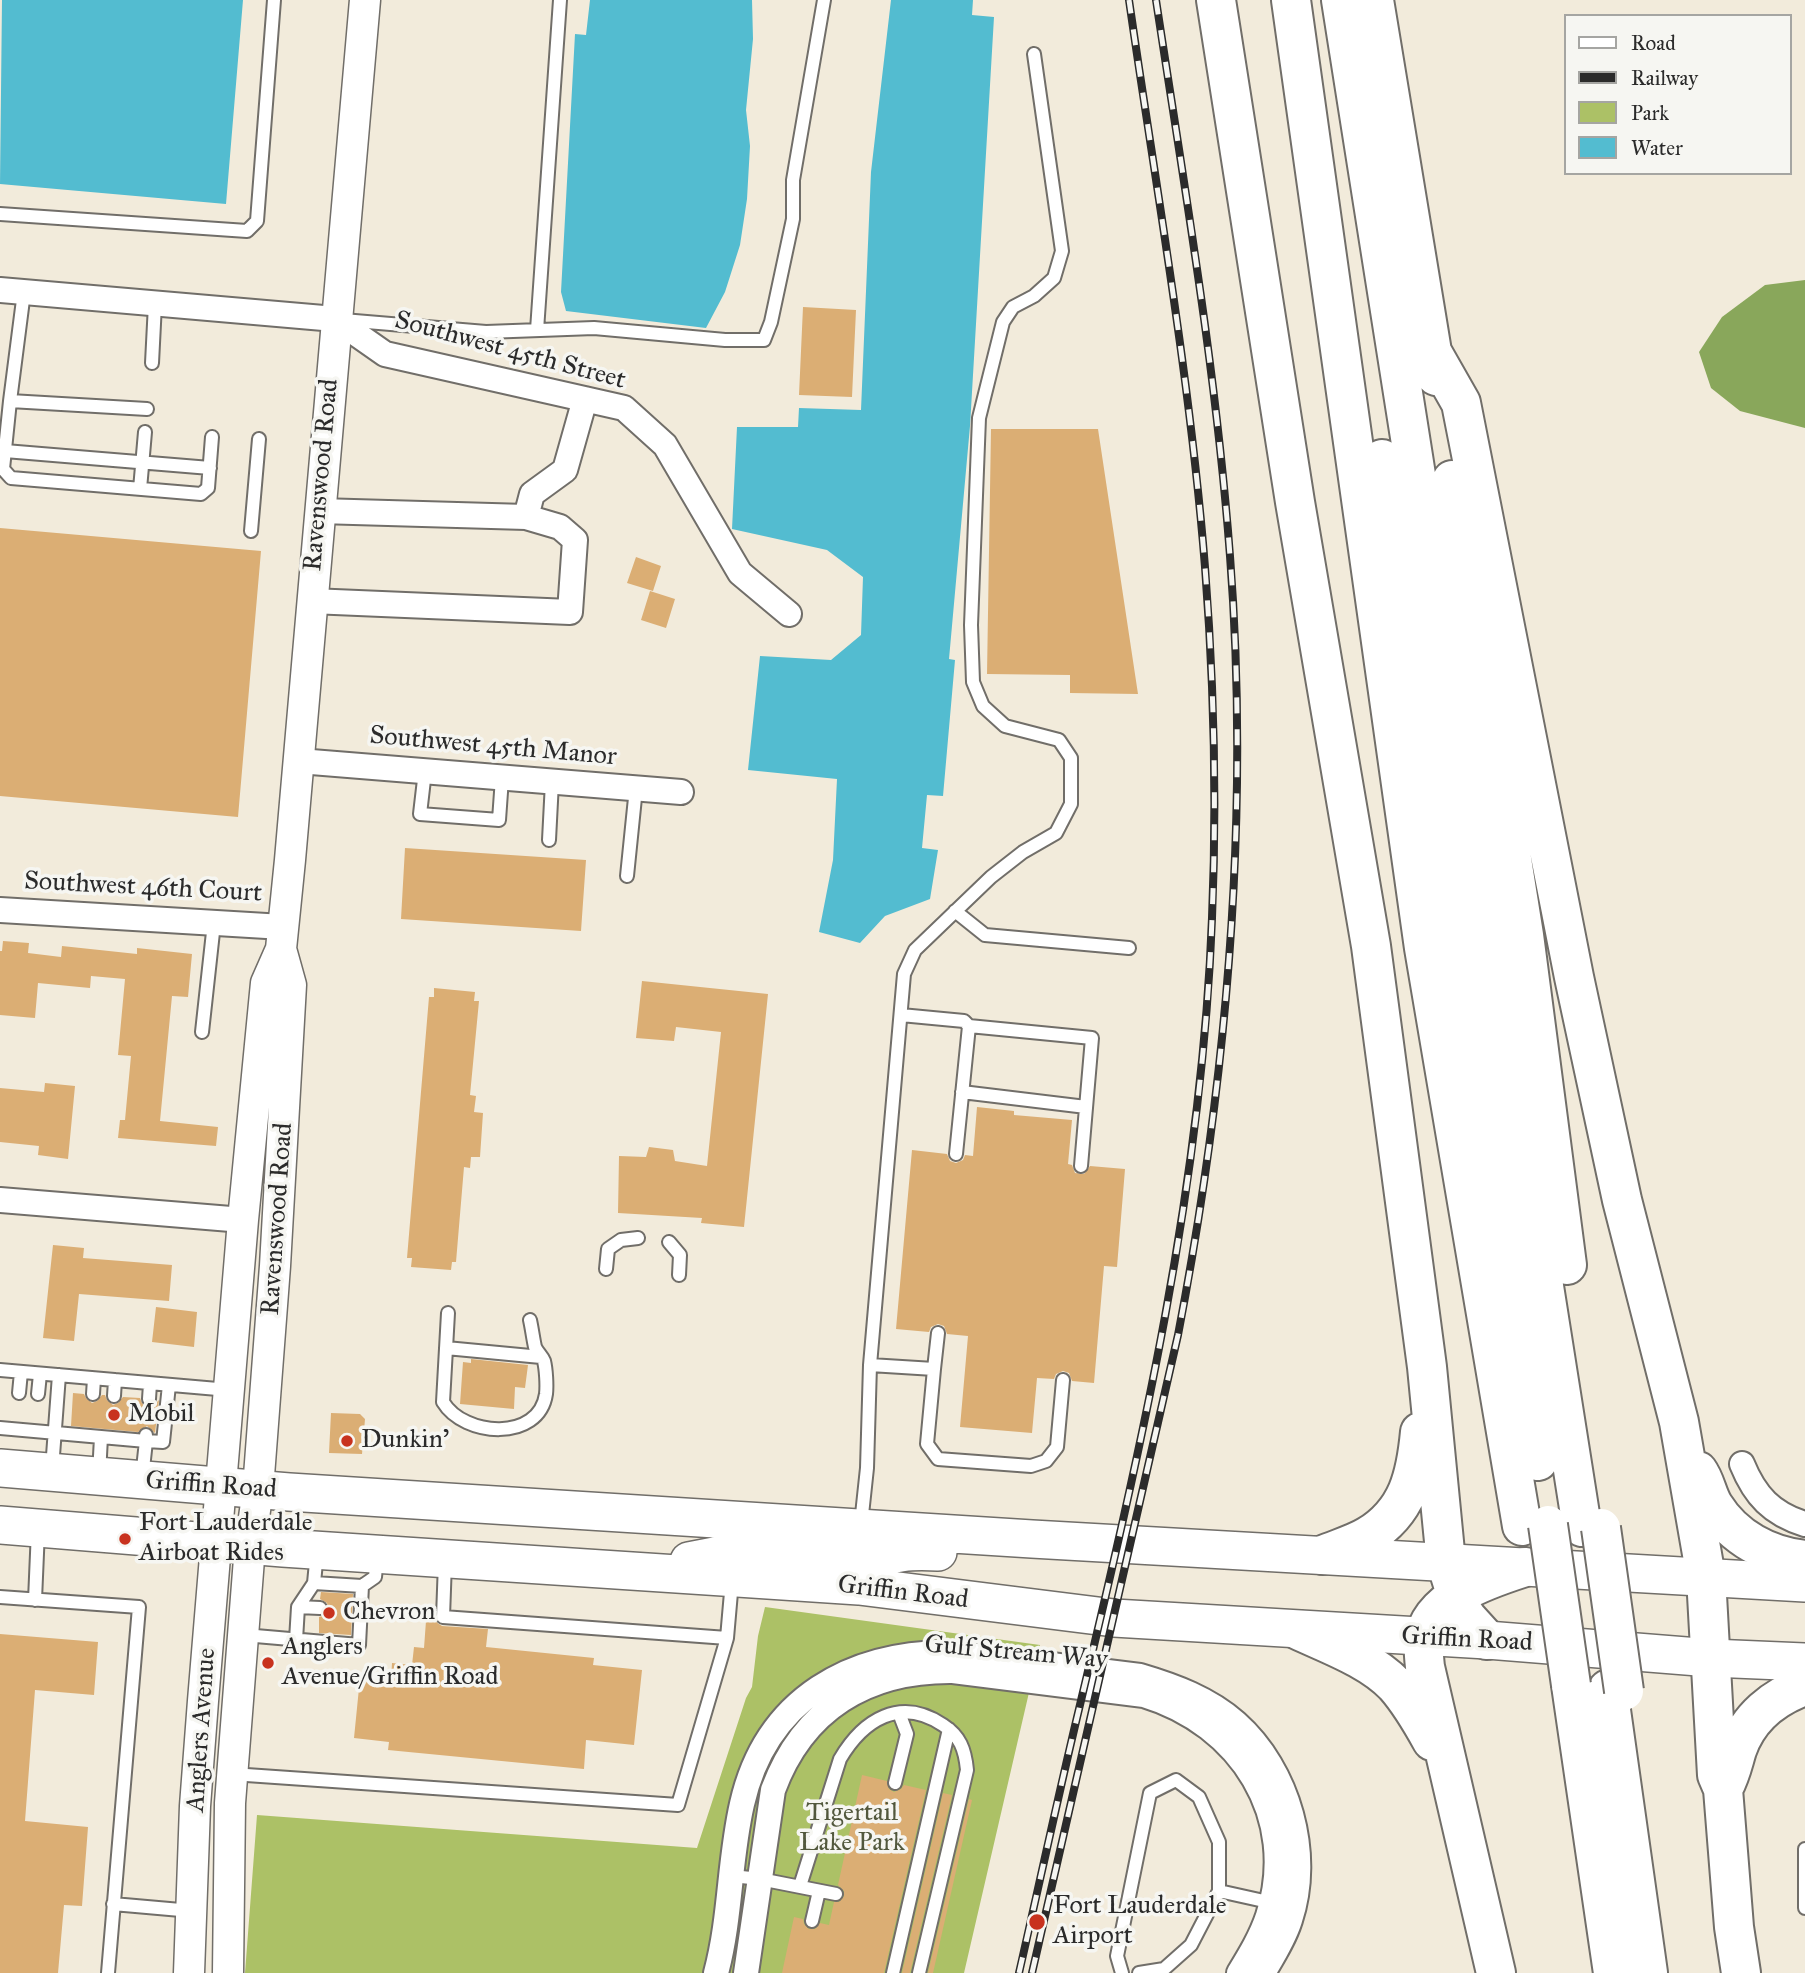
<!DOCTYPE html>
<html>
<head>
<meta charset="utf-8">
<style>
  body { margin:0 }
  #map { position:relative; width:1805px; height:1973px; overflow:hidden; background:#f2ebdb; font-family:"IM FELL Great Primer",serif }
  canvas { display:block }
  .legend { position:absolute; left:1564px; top:14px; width:228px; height:161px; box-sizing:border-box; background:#f6f6f2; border:2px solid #a5a5a2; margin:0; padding:9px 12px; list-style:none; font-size:21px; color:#2b2b2b }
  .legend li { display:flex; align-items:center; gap:14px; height:35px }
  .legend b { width:35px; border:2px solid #a5a5a2 }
</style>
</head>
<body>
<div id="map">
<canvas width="1805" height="1973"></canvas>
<ul class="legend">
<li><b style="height:9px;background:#fff"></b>Road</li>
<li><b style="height:9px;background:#2b2b2b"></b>Railway</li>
<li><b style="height:19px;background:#acc166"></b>Park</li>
<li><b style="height:19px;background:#53bcd0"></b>Water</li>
</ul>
</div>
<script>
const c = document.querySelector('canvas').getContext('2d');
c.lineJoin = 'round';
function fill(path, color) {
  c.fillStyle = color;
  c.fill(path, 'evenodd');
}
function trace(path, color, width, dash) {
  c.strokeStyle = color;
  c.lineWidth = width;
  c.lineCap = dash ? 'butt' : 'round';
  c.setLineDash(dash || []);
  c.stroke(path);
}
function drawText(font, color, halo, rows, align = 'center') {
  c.font = font + ' "IM FELL Great Primer",serif';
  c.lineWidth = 7;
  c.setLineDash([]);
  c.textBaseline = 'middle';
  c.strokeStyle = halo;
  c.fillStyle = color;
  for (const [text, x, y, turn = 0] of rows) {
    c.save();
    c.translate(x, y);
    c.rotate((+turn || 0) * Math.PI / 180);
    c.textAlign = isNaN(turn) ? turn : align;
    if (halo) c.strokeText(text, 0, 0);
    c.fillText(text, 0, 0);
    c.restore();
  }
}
fill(new Path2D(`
  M765,1607L1040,1645L964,1973H245L257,1815L697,1848L746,1698L752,1687L758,1636Z`), '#acc166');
fill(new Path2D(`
  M1805,280V428L1740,411L1711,388L1699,352L1722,317L1765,285Z`), '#89a75b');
fill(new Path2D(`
  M2,0H243L226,204L0,184Z
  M590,0H752L753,39L746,110L750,146L747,199L740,245L725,292L706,328L566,311L561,292L575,34L586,35Z
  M891,0H973L972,15L994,17L970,426L949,659L955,660L943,796L927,795L922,848L938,850L930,899L885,916L860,943L819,932L833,860L837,779L748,770L760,656L831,660L861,635L863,577L827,550L732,529L737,427H798L799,408L861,410L871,172Z`), '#53bcd0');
fill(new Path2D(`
  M803,307L856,310L852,397L799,395Z
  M991,429H1098L1138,694L1070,693V675L987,674Z
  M0,528L261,551L238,817L0,796Z
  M636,557L661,566L653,591L627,583Z
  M650,591L675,599L666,628L641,620Z
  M405,848L586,860L581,931L401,919Z
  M3,941L29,943L28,953L61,957L62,946L137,954V948L192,954L188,997L172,996L160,1121L218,1127L216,1146L118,1138L120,1120H125L131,1056L118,1055L125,979L91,976L90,988L38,983L35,1018L0,1015V951H2Z
  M642,981L768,994L744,1227L701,1223L702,1218L618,1213L619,1156L646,1157L649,1147L673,1150L675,1161L707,1166L721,1032L676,1027L674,1041L636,1038Z
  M434,988L475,992L474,1001H479L470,1095L476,1096L474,1112L483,1113L480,1157H471L470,1168L464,1167L456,1262H452L451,1270L411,1267L412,1258H407L429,997H434Z
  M45,1083L75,1086L68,1159L38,1155L39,1146L0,1142V1088L44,1092Z
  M977,1107L1014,1111V1115L1072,1120L1068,1164L1072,1165L1075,1173L1084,1174L1090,1166L1125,1169L1117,1267L1104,1266L1094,1383L1072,1381L1069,1373L1063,1371L1056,1374L1054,1379L1037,1378L1032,1433L960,1427L968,1336L947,1334L944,1326L938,1324L931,1327L929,1332L896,1329L912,1150L947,1154L950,1161L956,1163L963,1160L965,1155L973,1156Z
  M53,1245L84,1248L83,1258L172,1265L169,1301L79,1294L74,1341L43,1338Z
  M156,1307L197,1312L194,1347L152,1342Z
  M471,1359L528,1365L525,1388L515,1387L514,1409L460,1404L463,1362L471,1363Z
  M73,1393L84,1394L86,1398L92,1403L97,1401L102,1395H105L107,1400L113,1405L118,1403L123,1397L140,1398L142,1403L148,1408L153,1406L159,1400L155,1433L147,1426L138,1432L71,1426Z
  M331,1413L360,1414L365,1419L362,1454L329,1453Z
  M321,1592L353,1594L351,1635L319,1633V1617L325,1615L329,1609L327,1603L320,1599Z
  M426,1621L436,1622L442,1626L488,1629L486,1647L594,1658L593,1665L642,1670L634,1745L586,1740L584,1769L388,1750L389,1742L354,1738L360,1678L391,1681L392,1663L412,1665L414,1647L424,1648Z
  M0,1634L98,1642L94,1695L35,1690L25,1821L88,1827L82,1906L64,1905L58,1973H0Z
  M862,1775L887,1781L889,1789L894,1792L901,1789L904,1785L926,1790L884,1973H782L794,1917L803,1919L804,1924L809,1929H815L820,1923L829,1925L834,1902H839L844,1896V1891L838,1885Z
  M943,1793L952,1795L910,1973H902Z
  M969,1799L972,1800L933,1973H928Z`), '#dbae74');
const service = new Path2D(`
  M0,214L247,231L257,221L274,0
  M24,292L10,401L147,409
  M343,320L486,332L594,328L725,340H764L771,322L793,219V180L824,0
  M537,330L560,0
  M152,363L155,304
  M10,401L3,469L11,478L201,494L208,488L212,437
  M5,451L210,468
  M140,489L145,432
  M251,531L259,439
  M425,771L420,814L499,820L502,778
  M549,840L552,782
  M627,876L636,788
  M955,911L985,935L1129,948
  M901,1015L964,1021L969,1026
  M202,1032L214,923
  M962,1092L1086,1107
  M956,1154L969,1026L1092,1038L1081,1166
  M669,1242L680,1255L679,1275
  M606,1269L608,1249L621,1240L638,1238
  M448,1313L443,1402C464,1437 539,1442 546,1394C547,1385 546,1369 544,1361C542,1356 537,1352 535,1347C533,1338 532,1329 530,1320
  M446,1348L541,1357
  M870,1365L934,1369L927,1444L938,1459L1031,1466L1046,1461L1057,1447L1063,1380
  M934,1369L938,1333
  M0,1370L229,1390
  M19,1393L21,1372
  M38,1394L40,1374
  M93,1394L94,1379
  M114,1396L115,1380
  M149,1399L150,1384
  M0,1428L146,1441V1435
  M52,1469L59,1375
  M99,1475L101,1437
  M142,1478L146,1441L163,1442L169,1385
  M861,1524L867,1468L870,1365L904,974L915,950L991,877L1023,852L1056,833L1071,804V758L1059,740L1005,726L983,706L973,682L971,625L979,418L1003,322L1013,307L1034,296L1054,278L1062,251L1034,54
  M445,1562L443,1617L727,1638
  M362,1586L375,1577L377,1558
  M0,1597L139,1607L108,1973
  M35,1600L38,1530
  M298,1607L320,1608
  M244,1635L359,1645L362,1586L314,1583L317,1552
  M296,1640L298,1607L314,1583
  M232,1774L678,1805L727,1638L732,1581
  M895,1783L907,1734L899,1713
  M1805,1849V1908
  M732,1876L760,1879L836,1894
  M800,1886L840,1759C863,1720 900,1696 943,1725C960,1736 965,1749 967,1770L919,1973
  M1219,1891L1273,1903
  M113,1904L192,1911
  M812,1921L819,1891
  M893,1973L949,1729
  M1122,1973L1117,1956L1150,1793L1176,1780L1199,1797L1219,1842V1891L1191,1945L1164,1969L1139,1973`);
const minor = new Path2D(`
  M0,290L335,319L385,354L624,408L665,445L740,573L789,614
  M319,511L526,517
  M311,601L570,612L575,540L560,527L526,517L532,494L565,470L585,399
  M299,761L681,792
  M0,910L283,927
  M0,1200L243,1220
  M1742,1464C1755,1496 1772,1514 1805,1524
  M716,1973C731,1917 729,1860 742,1804C766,1698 852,1651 954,1653L1140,1676C1174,1686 1209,1699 1236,1723C1289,1770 1312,1854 1290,1920C1284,1939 1273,1956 1263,1973
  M746,1973L773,1790C803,1709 867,1670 953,1671L1144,1695C1240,1724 1300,1816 1268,1916C1261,1937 1250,1955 1239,1973`);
const tertiary = new Path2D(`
  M189,1973L195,1806L203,1701L243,1220L266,983L281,949L290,860L365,0
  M228,1973L230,1803L250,1546L258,1489L275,1266L291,985L281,949`);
const primary = new Path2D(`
  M0,1468L289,1492L1032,1539L1805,1583
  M0,1525L283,1548L859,1586L1114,1618L1487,1640L1711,1658L1805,1662
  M689,1561L746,1550L829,1554L847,1550L856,1542L861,1528
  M859,1586C863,1580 866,1571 871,1566C887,1550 917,1551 938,1552`);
const motorway = new Path2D(`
  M1216,0L1295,502L1371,946L1427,1367L1446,1562L1460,1607L1467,1618L1487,1640
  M1291,0L1424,948L1522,1526
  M1341,0L1582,1527
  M1374,0L1436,376
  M1432,352L1461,403L1574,977L1622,1200L1679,1422L1706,1577L1717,1775L1723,1789L1734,1927L1741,1973
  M1382,459L1538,1461
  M1452,480L1524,935L1567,1265
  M1698,1471C1706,1482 1707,1495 1714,1506C1734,1538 1768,1556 1805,1560
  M1323,1555C1337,1549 1355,1544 1368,1536C1408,1512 1416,1475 1420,1432
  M1298,1630C1330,1645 1370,1659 1395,1685C1410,1702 1421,1721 1432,1741
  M1571,1685L1613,1973
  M1608,1689L1648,1973
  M1724,1787C1731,1774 1733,1763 1737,1750C1748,1718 1774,1697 1805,1686
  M1496,1973L1425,1667C1424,1658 1423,1649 1424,1640C1429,1597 1491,1578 1525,1567`);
trace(service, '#716e69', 16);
trace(minor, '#716e69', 28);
trace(tertiary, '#716e69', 33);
trace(primary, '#716e69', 40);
trace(motorway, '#716e69', 42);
trace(service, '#fff', 12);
trace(minor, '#fff', 24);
trace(tertiary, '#fff', 30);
trace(primary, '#fff', 37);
trace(motorway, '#fff', 38);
const rail = new Path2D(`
  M1019,1973C1039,1885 1058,1797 1079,1709C1141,1448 1202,1187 1212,918C1217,801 1214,684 1205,567C1190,378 1156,188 1129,0
  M1032,1973L1178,1335C1227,1080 1250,816 1230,556C1216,369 1184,185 1156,0`);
trace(rail, '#2b2b2b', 8);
trace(rail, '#f6f6f2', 5, [16]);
const motorwayBridge = new Path2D(`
  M1548,1525L1571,1685
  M1601,1528L1624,1691`);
trace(motorwayBridge, '#716e69', 42, []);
trace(motorwayBridge, '#fff', 38);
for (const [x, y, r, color] of [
  [114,1415,7,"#c8321e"],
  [347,1441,7,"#c8321e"],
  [125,1539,7,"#c8321e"],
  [329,1613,7,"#c8321e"],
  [268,1663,7,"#c8321e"],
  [1037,1922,9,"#c8321e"]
]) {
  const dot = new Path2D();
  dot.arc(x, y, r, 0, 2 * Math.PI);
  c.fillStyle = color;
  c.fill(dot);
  trace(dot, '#f6f6f2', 2.5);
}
drawText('26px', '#2b2b2b', '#f6f6f2', [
  ["Southwest 45th Street",510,351,15],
  ["Ravenswood Road",322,475,-85],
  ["Southwest 45th Manor",493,747,5],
  ["Southwest 46th Court",143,888,3],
  ["Ravenswood Road",278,1219,-86],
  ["Griffin Road",211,1486,4],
  ["Griffin Road",903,1593,7],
  ["Griffin Road",1467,1640,3],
  ["Gulf Stream Way",1016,1653,5],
  ["Anglers Avenue",202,1730,-86]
]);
drawText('26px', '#2b2b2b', '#f6f6f2', [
  ["Mobil",128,1415],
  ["Dunkin'",361,1441],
  ["Fort Lauderdale",139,1524],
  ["Airboat Rides",139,1554],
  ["Chevron",343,1613],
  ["Anglers",282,1648],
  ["Avenue/Griffin Road",282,1678],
  ["Fort Lauderdale",1053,1907],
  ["Airport",1053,1937]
], 'left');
drawText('26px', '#52583d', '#f6f6f2', [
  ["Tigertail",852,1814],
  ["Lake Park",852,1844]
]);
</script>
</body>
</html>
